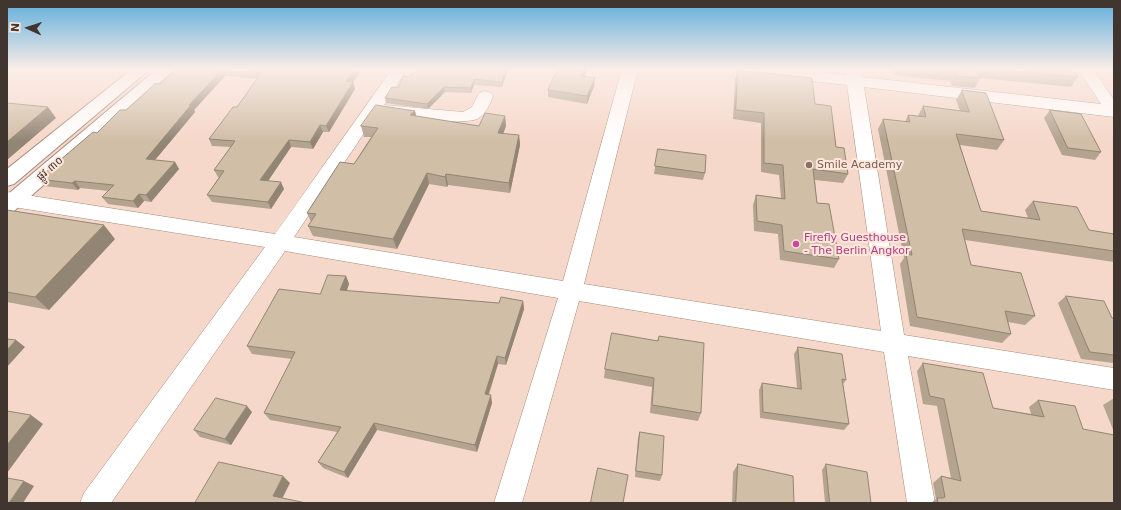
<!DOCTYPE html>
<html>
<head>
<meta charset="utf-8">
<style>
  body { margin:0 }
  #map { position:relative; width:1121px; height:510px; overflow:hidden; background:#f6d8ca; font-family:"DejaVu Sans",sans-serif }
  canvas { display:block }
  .frame { position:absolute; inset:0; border:8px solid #413530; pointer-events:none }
  .north { position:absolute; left:8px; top:8px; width:40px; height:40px; -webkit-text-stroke:3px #ffe7db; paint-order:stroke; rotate:273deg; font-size:11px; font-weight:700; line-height:16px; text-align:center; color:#413530 }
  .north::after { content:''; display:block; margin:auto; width:14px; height:18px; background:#413530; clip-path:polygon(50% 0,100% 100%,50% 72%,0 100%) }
</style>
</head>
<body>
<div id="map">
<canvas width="1121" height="510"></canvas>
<div class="frame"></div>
<div class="north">N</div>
</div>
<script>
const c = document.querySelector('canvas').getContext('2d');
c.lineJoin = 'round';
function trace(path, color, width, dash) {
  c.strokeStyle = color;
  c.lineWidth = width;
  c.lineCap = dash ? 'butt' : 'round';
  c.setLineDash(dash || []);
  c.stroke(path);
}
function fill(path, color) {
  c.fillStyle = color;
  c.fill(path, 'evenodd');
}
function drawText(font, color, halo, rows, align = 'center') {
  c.font = font + ' "DejaVu Sans","Noto Sans Khmer",sans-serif';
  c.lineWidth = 4;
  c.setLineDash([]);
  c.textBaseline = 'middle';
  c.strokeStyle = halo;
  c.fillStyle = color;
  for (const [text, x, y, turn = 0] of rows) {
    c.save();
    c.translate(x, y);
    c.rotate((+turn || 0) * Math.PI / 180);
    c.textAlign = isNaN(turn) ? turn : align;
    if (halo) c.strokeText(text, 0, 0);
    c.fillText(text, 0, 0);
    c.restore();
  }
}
const minor = new Path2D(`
  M392,69H407L384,105L463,112L472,107L479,93L485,91L491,93L493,96C490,104 486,114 477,119C464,125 391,119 379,111L294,237L563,281L622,69H638L584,284L881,331L847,85L749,74L744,72L742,69H793L846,75L845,69H861L862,77L1101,104L1078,69H1093L1114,100V117L864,87L904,335L1114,368V390L908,356L935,503H907L884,352L579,301L522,503H494L558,298L285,251L111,503H80L84,493L265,247L7,206V192L275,234Z`);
const tertiary = new Path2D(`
  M132,69H150L14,184L7,186V169Z
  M157,69H175L14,211L7,213V195Z`);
trace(minor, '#a58a7c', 1);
trace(tertiary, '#a58a7c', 2);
fill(minor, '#fff');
fill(tertiary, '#fff');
fill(new Path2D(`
  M177,69H359L360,73L353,82L355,89L329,132H323L313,149L291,147L268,181L284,189L271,209L212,202L207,195L219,177H218L214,170L231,147L212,146L209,139L237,107L257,79L225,76L194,110L195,112L155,160L175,162L179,169L151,202L144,201L138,208L108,204L102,197L109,191L80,188L78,190L44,186L38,179L160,84Z
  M417,69H508L502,87L474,85L471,93L445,92L428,109L386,103L385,98L398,88Z
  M893,69H1073L1078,77L1071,87L980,78L975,88L952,86L950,81L894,75Z
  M738,70L815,104L836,147L848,174L843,183L815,180L817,203L839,259L834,268L780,260L778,234L754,231L753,205L756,195L781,198L779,175L761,172V123L733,119L735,79Z
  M586,73L584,77L595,78L594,86L587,104L548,97V90Z
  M962,90L1004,140L997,150L960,145L981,211L1028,218L1025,210L1033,201L1089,230L1114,234V262L965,240L971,265L1035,316L1025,325L1008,322L1011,334L1002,343L910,326L900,264L904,258L878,129L883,119L905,122L908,115L918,116L923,106L960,111L956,100Z
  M1050,110L1101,152L1095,160L1062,155L1044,118Z
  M415,111L416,116L479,126L505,116L506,126L503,134L519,135L520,145L510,193L448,185L447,187L429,184L397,249L313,236L308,226L311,222L307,213L354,164L371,137H364L361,126Z
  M658,149L705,173L703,180L654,174Z
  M7,210L115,239L49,310L7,302Z
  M346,276L349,284L347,291L499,303L523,301L524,309L506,365L498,364L489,395L492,403L477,452L377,430L348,478L323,468L318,462L337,432L270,420L264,413L292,359L252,354L247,346Z
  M1066,296L1112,318H1114V363L1081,359L1058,303Z
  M659,336L701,413L698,421L650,413L652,387L604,378L605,369L657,341Z
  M798,347L846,380L843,384L849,424L844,430L760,418L759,390L762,383L797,388L794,354Z
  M923,363L993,408L1031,414L1029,407L1038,400L1083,429L1114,503H931L936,499L933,483L941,476L951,478L937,406L923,404L917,371Z
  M1114,398V432L1103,405Z
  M252,412L231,445L200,437L194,430Z
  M640,432L662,475L660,481L635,477L638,438Z
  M738,464L794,503H732L733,472Z
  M826,464L871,503H825L822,470Z`), '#b3a38f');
fill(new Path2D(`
  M356,69H359L360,73L353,82L355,89L329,132L326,126L346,81Z
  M506,69H508L502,87V82Z
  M584,69H586V73L581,84V76Z
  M222,70L225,76L194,110L195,112L150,166L146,159L189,105Z
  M595,78L594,86L587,104V96Z
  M474,79V85L471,93V88Z
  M444,87L445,92L428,109L427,104Z
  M48,107L56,118L7,160V142Z
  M415,111L417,121L410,115Z
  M505,116L506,126L499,144L498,133Z
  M320,125L323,132L313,149L310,142Z
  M519,135L520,145L510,193L509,183Z
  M289,140L291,147L264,187L260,180Z
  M175,162L179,169L151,202L146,195Z
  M427,173L429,184L397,249L393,239Z
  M446,174L448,185L447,187L445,177Z
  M75,181L80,188L78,190L72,183Z
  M281,182L284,189L271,209L268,202Z
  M139,194L144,201L138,208L133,201Z
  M104,225L115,239L49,310L35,297Z
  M346,276L349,284L343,299L340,290Z
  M523,301L524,309L506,365L505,358Z
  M16,340L25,347L7,367V350Z
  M497,356L498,364L486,401L485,394Z
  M491,395L492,403L477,452L475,445Z
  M247,406L252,412L231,445L225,439Z
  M31,415L43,424L7,473V445Z
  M374,423L377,430L348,478L344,472Z
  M283,476L290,483L280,503L273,496Z
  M24,481L34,486L23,503H9Z`), '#928574');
const building = new Path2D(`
  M177,69H356L346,81L353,82L326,126L320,125L310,142L289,140L260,180L281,182L268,202L207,195L224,171L214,170L235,141L209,139L233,107H237L261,73L222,70L189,105H191L146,159L175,162L146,195L139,194L133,201L102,197L114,185L75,181L72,183L38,179L93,132L97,133L120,110H126L156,83L160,84Z
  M417,69H506L502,82L474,79L471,88L444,87L427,104L385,98L392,87L398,88L403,76L408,77Z
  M558,69H584L581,76L595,78L587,96L548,90Z
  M937,69H977L981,78L957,76L956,71Z
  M998,69H1073L1078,77Z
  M738,70L812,78L815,104L831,106L836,147L844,148L848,174L813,169L817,203L829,204L839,259L784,251L782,225L757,221L756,195L785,199L783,165L764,163V113L736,110Z
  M962,90L986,93L1004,140L956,134L981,211L1040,220L1033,201L1077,207L1089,230L1114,234V251L962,229L971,265L1021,273L1035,316L1005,311L1011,334L917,317L906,254L912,255L883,119L910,122L908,115L926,117L923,106L969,112Z
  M7,103L48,107L7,142Z
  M376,105L415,111L410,115L479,126L485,113L505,116L498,133L519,135L509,183L446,174L445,177L427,173L393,239L308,226L316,214L307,213L340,162L354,164L378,128L361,126Z
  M1050,110L1081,114L1101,152L1068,148Z
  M658,149L706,155L705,173L655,166Z
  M7,210L104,225L35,297L7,292Z
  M328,275L346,276L340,290L499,303L501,297L523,301L505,358L497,356L485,394L491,395L475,445L374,423L344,472L318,462L341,427L264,413L295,352L247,346L279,289L320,294Z
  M1066,296L1104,301L1112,318H1114V355L1090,352Z
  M612,333L658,341L659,336L704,343L701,413L652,405L654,378L605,369Z
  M7,339L16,340L7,350Z
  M798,347L842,354L846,380L842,379L849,424L763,412L762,383L801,389Z
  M923,363L983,373L993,408L1044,417L1038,400L1075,406L1083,429L1114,435V503H938L937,498H943L945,497L941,476L961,481L944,399L930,396Z
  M216,398L247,406L225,439L194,430Z
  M7,411L31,415L7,445Z
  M640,432L664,436L662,475L636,471Z
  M219,462L283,476L273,496L306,503H195Z
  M738,464L793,476L794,503H736Z
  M826,464L867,472L871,503H830Z
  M598,468L628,475L623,503H595L591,502Z
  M7,478L24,481L9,503H7Z`);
fill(building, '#d0bea6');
trace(building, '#928574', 1);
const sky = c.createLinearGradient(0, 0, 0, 141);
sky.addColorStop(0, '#5daedc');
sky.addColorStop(0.49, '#fbede7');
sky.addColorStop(1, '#fbede700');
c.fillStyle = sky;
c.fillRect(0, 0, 1121, 141);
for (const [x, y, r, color] of [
  [809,165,4,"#8d6e63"],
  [796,244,4,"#d1479c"]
]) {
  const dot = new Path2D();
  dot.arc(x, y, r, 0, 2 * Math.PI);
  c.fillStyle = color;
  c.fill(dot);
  trace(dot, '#ffe7db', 1.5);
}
drawText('11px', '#785e54', '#ffe7db', [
  ["Smile Academy",817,165]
], 'left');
drawText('11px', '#413530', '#ffe7db', [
  ["ផ្លូវ ៣០",50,169,-40]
]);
drawText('11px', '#b23c85', '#ffe7db', [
  ["Firefly Guesthouse",804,238],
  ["- The Berlin Angkor",804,251]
], 'left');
</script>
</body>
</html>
